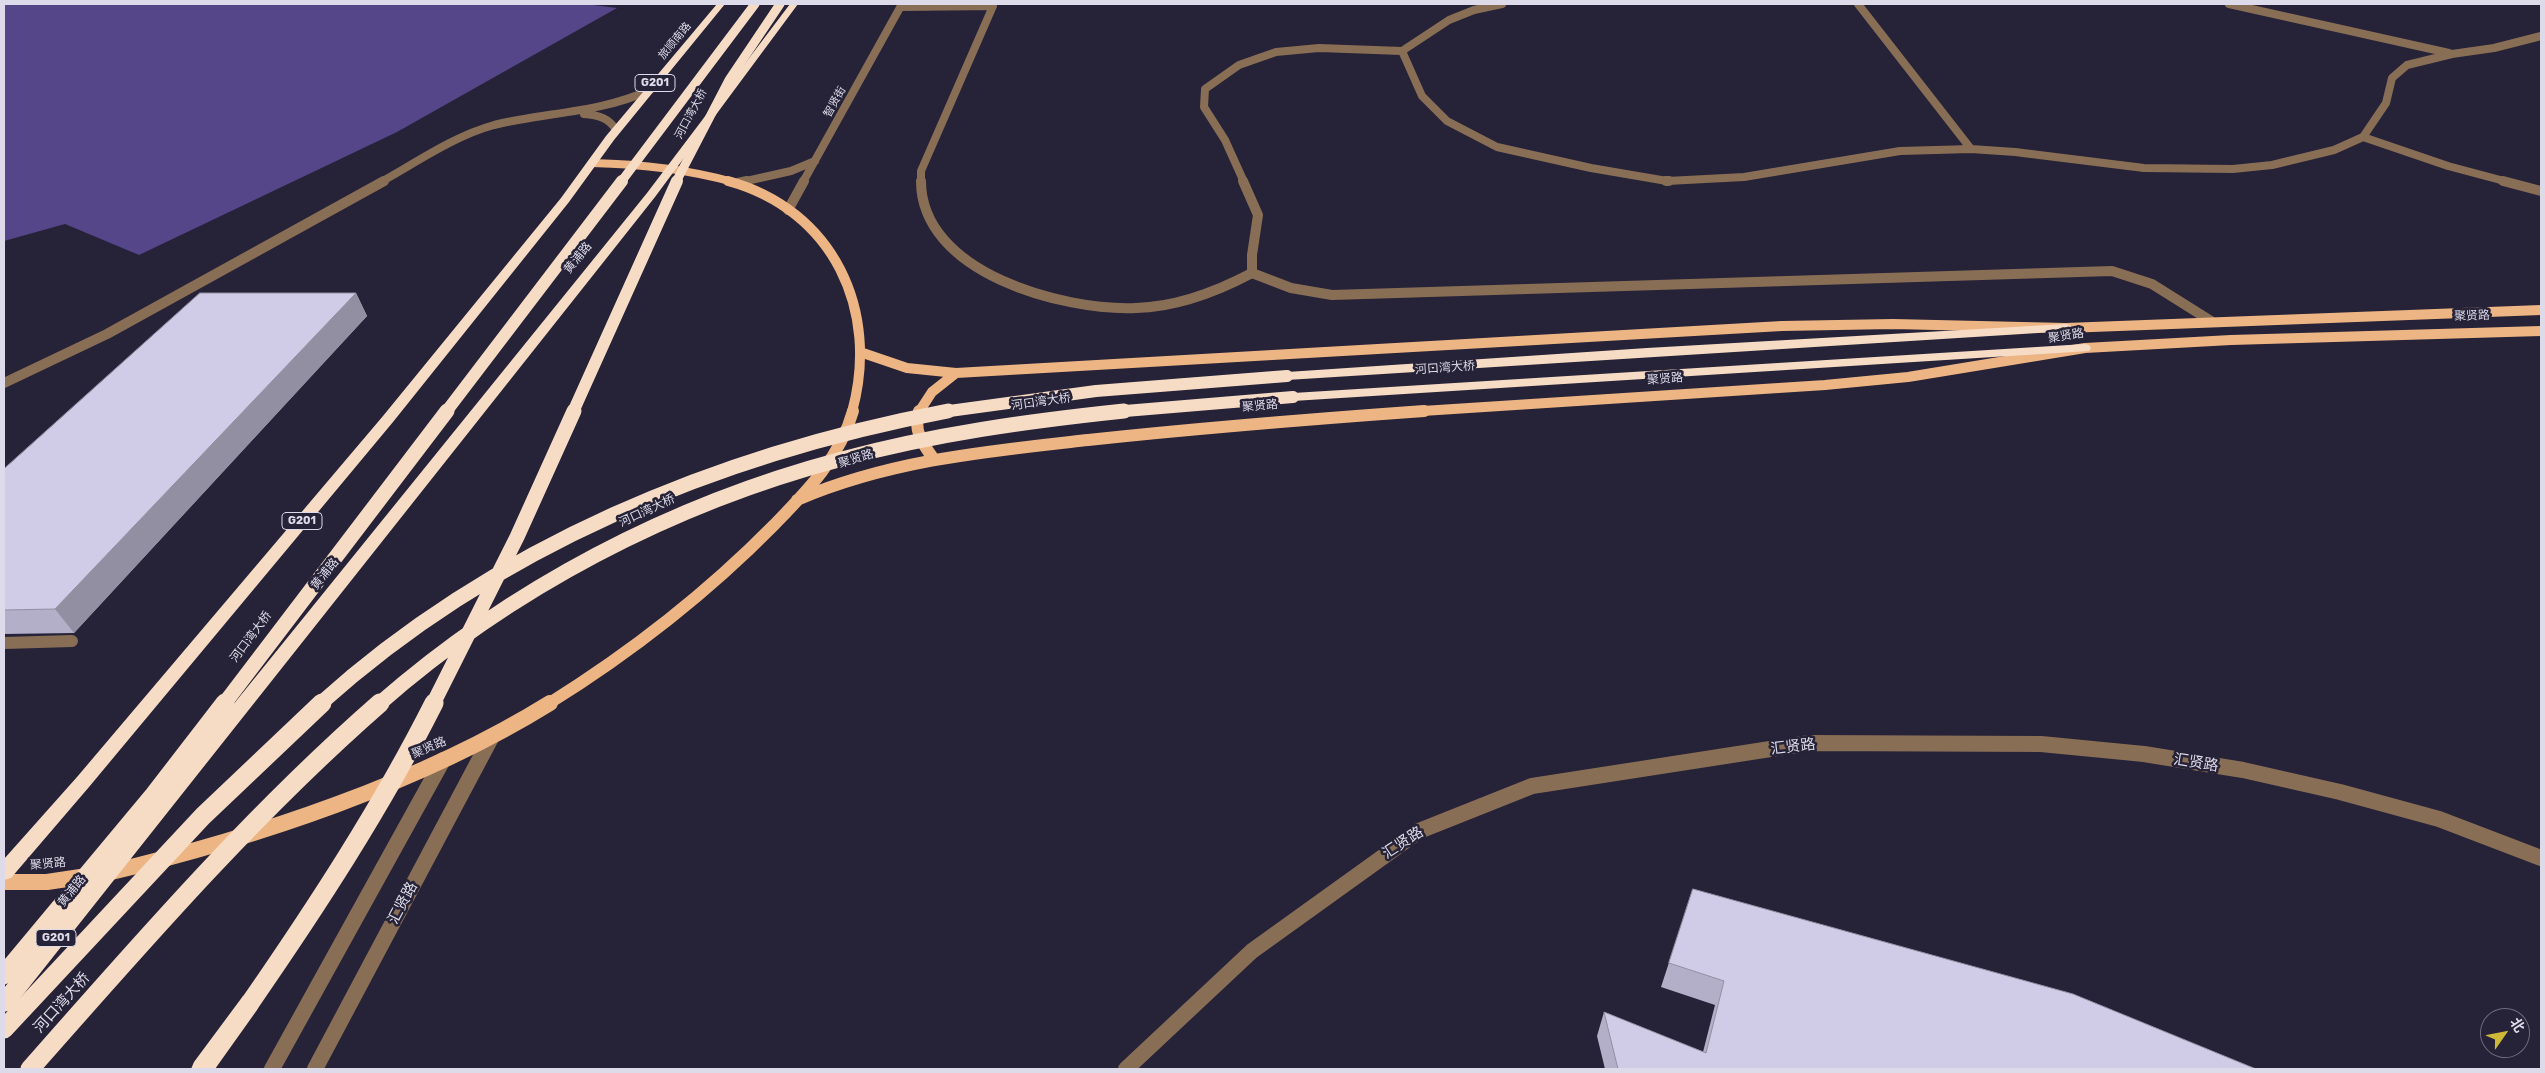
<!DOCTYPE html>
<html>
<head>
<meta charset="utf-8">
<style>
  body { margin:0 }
  #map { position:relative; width:2545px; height:1073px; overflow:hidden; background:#262237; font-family:Rubik,"Noto Sans SC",sans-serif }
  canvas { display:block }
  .frame { position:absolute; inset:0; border:5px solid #dddbe9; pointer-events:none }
  .north { position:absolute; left:2480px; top:1008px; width:50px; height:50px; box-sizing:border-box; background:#262237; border:1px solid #6f6c7e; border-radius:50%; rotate:57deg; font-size:14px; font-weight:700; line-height:20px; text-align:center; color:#dddbe9 }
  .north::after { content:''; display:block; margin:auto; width:18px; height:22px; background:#ceb837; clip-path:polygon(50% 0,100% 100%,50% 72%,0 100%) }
</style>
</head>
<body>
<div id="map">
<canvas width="2545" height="1073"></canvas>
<div class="frame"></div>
<div class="north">北</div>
</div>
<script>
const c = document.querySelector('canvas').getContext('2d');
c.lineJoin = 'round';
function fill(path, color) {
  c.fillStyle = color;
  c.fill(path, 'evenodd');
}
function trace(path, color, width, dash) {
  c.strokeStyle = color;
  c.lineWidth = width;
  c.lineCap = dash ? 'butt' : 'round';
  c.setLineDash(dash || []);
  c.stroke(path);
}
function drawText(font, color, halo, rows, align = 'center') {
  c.font = font + ' Rubik,"Noto Sans SC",sans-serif';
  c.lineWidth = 5;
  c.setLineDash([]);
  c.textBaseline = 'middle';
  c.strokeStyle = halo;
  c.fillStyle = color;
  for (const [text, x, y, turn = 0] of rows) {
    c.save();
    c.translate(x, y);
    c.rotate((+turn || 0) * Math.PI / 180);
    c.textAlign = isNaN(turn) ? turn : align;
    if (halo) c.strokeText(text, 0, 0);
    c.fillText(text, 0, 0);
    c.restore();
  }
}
fill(new Path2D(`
  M4,4H585L617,8L397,132L139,255L65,224L4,241Z`), '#554589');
trace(new Path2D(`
  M1858,4L1971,149
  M2229,4L2449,53
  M901,7L993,6L921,171V182
  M1402,51L1422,96L1447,121L1497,147L1591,168L1667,181L1744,177L1900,151L1971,149L2015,152L2144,168L2233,169L2272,165L2334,150L2363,137L2386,103L2392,78L2407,65L2452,54L2494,48L2541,36
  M584,114C598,115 609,118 616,130
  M2363,137L2448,166L2508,182
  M381,182C417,162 454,136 494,125C547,112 600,113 650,90
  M742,182L791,171L815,161
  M803,182L902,4
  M1244,182L1225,140L1204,107L1205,89L1239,65L1276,52L1319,48L1402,51L1449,20L1474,10L1502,4`), '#896e56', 8);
trace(new Path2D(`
  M921,181C921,273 1063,311 1136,308C1177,307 1216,292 1252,273V255L1258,215L1243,181
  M1666,181H1669
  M2503,181L2541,191
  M738,183L747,181
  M788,210L804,181
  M1252,273L1291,288L1332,295L2112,271L2152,284L2211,321
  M4,383L107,334L384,181`), '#896e56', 10);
trace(new Path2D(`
  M4,643L72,641`), '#896e56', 12);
trace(new Path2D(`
  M272,1069L443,760
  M315,1069L491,738
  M1126,1069L1252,951L1419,831L1532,786L1809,743L2041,744L2144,754L2243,770L2340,792L2439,819L2541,858`), '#896e56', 16);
trace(new Path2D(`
  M592,163C640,164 686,169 733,182`), '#eeb584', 8);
trace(new Path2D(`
  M728,181C834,210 880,311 852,412
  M860,352L907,368L956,373L1782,326L1893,324L2066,328L2541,310
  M919,412L932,392L956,373
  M1407,412L1825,385L1908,377L2085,348L2231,340L2541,331`), '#eeb584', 10);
trace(new Path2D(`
  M919,411C913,430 922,443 933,458
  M797,500C890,460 989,451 1088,440C1200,428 1312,419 1424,411
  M548,704C630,653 706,594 774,525C807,491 840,458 853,411`), '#eeb584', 12);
trace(new Path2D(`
  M107,873C255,838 421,783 550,703
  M4,882H47L87,876`), '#eeb584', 16);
fill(new Path2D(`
  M717,4H725L614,140L569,202L393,422L89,787L11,878L4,880V859L77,777L383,416L561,198L606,136Z
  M790,4H798L655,197L11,1010L4,1012V988L647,193Z
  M2066,324L2070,325L2072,328L2070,331L1287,380L1280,376L1287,372L1647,348Z
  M2085,344L2089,345L2091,348L2089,351L1293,401L1286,397L1293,393Z
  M250,994L257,996L260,1003L257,1010L215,1069H191L194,1062L243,996Z`), '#f7dcc5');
trace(new Path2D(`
  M621,182L755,4
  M676,182L729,80L780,4`), '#f7dcc5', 9);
trace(new Path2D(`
  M446,412L622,181
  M573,412L677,181
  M942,412L1096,391L1287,376
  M1113,412L1293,397`), '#f7dcc5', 12);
trace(new Path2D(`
  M224,704L447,411
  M320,704C495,546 720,454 948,411
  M379,704C511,588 672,504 842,459C934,434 1029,421 1124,411
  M433,704L517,537L574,411`), '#f7dcc5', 15);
trace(new Path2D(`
  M4,975L154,795L225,703
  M250,1003C317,906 381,808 434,703
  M4,1029L203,816L322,703
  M30,1069C142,942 253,814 380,703`), '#f7dcc5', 19);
fill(new Path2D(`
  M356,293L367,316L74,633L4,634V469Z
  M1693,889L2256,1069H1605L1597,1036L1604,1012L1703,1052L1715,1005L1661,987Z`), '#b3afc8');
fill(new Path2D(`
  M356,293L367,316L74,633L55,609Z`), '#928fa2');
const building = new Path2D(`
  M200,293H356L55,609L4,610V469Z
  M1693,889L2073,994L2256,1069H1618L1604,1012L1706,1053L1724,981L1669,963Z`);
fill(building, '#d0cce8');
trace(building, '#928fa2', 1);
drawText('11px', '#dddbe9', '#262237', [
  ["旅顺南路",675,41,-51],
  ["智贤街",835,102,-61],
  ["河口湾大桥",691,114,-62]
]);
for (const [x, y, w] of [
  [655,83,40],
  [302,521,40],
  [56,938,40]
]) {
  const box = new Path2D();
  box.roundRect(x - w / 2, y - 8.5, w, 17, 4);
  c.fillStyle = '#262237';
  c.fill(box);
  trace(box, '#dddbe9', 1);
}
drawText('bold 11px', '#dddbe9', null, [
  ["G201",655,83],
  ["G201",302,521],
  ["G201",56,938]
]);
drawText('12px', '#dddbe9', '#262237', [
  ["黄浦路",578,258,-51],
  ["聚贤路",2472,316,-2],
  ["聚贤路",2066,336,-9],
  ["河口湾大桥",1445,368,-4],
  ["聚贤路",1665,379,-4],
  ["河口湾大桥",1041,402,-8],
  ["聚贤路",1260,406,-5],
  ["聚贤路",856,459,-17],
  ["河口湾大桥",647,511,-25],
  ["黄浦路",325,574,-51],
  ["河口湾大桥",251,637,-53],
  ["聚贤路",429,748,-23],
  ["聚贤路",48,864,-5],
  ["黄浦路",72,891,-51]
]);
drawText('15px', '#dddbe9', '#262237', [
  ["汇贤路",1793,747,-7],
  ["汇贤路",2196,763,9],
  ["汇贤路",1403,843,-33],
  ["汇贤路",403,903,-62],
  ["河口湾大桥",62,1003,-48]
]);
</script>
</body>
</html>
